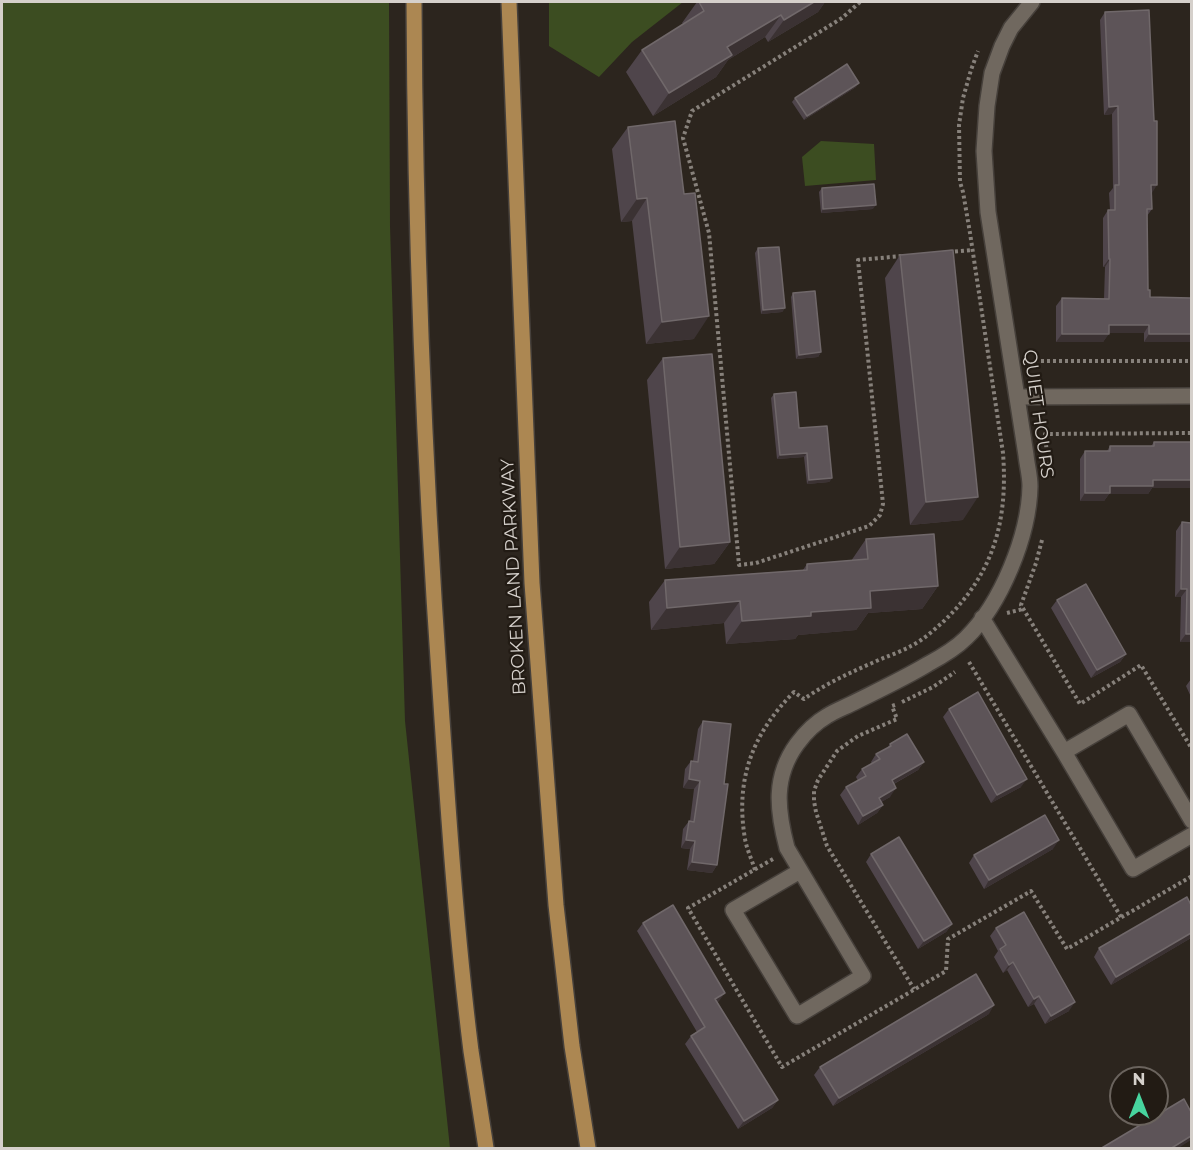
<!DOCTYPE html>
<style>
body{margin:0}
#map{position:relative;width:1193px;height:1150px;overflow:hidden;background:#2c251e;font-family:Montserrat,sans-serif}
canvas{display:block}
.frame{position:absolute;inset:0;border:3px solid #d5d0cb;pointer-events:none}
.north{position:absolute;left:1109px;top:1066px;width:60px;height:60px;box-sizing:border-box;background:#221b14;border:2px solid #6a635d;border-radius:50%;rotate:0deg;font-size:16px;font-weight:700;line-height:24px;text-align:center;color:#d5d0cb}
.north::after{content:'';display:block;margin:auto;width:21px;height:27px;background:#47d49e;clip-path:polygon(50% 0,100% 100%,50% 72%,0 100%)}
</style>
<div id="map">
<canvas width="1193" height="1150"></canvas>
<div class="frame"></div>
<div class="north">N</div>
</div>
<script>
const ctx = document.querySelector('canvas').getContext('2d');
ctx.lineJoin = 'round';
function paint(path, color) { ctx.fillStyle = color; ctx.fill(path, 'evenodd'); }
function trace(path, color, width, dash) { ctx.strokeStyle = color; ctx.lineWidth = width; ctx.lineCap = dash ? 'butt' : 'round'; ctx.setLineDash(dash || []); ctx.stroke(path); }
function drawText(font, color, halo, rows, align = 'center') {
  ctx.font = font + ' Montserrat,sans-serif'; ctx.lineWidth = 4.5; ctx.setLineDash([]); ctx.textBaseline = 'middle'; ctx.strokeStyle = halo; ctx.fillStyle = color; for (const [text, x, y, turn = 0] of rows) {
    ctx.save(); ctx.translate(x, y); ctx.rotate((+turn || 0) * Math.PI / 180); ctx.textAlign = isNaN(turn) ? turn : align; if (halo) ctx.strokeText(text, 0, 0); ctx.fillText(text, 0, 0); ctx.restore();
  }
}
const green = new Path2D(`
 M 2,2 L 389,2 L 390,226 L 405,721 L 450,1148 L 2,1148 Z
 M 549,2 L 683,2 L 632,42 L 599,77 L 549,46 Z
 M 821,141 L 874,144 L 876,180 L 805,186 L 802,157 Z`);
const path = new Path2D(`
 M 860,2 L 842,18 L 692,111 L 683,138 L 709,233 L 739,565 L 756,563 L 869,526 L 880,515 L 883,504 L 858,260 L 902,256
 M 949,252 L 972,250
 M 1035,361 L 1192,361
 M 1048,465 L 1045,434 L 1192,433
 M 1042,540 L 1036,563 L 1021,605 L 1080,704 L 1141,665 L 1192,749
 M 1007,613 L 1023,609
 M 969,662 L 1121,917
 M 902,702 L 933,687 L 955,672
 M 895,705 L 892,706 L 897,719 L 858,736 L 837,751 L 818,780 L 814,791 L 814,801 L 816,812 L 827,846 L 914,989
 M 773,859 L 688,908 L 782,1067 L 946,971 L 948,939 L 1031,891 L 1067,949 L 1192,876
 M 755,870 C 752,860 747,850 745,839 C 735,780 752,734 794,692 L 804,699 C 828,682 854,671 881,659 C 891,655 902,651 911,646 C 923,640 934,630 944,621 C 994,573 1008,521 1003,453 L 970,233 L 963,192 L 960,182 L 959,125 L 963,98 L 971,70 L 978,51`);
const minor = new Path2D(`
 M 1018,397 L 1192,396
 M 982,618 L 1064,752 L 1133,869 L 1192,835
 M 1064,752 L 1129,714 L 1192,821
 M 800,871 L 733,910 L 797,1016 L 863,976 L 787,848 C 777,810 773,777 797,744 C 805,733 815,723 827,716 C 835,711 843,708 851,704 C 877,691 903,679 928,664 C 941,657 955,649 966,638 C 1001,604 1029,536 1030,486 C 1030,476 1027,465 1026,455 L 988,212 L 984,151 L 987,106 L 992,73 L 1002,46 L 1011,28 L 1032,2`);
const major = new Path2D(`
 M 414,2 C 415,231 424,460 440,689 C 448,810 456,931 471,1051 C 476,1084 481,1116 486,1148
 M 509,2 L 532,583 L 556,905 L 572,1046 L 588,1148`);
const wall = new Path2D(`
 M 697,2 L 825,2 L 818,12 L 768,42 L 765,37 L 728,60 L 716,77 L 653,116 L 626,72 L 642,50 L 683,24 L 682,23 Z
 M 1105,12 L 1151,193 L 1152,209 L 1147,216 L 1148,290 L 1150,297 L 1190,342 L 1144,342 L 1144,333 L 1109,333 L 1103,342 L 1056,342 L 1056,306 L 1062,298 L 1104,299 L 1105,267 L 1103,267 L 1103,218 L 1108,210 L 1110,210 L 1109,193 L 1113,188 L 1112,114 L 1104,115 L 1100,20 Z
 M 856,87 L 804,120 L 792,102 L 795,98 Z
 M 628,127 L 684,194 L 694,339 L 646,344 L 632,221 L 621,222 L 612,149 Z
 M 822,188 L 873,209 L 821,213 L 819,192 Z
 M 758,248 L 785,308 L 782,312 L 761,314 L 755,253 Z
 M 900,255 L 963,520 L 910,525 L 885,278 Z
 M 793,293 L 821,352 L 818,357 L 796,359 L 791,297 Z
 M 663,358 L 730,542 L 714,564 L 665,569 L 647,380 Z
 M 774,394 L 799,428 L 832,478 L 829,482 L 807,484 L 804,457 L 777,459 L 771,398 Z
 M 1154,442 L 1191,488 L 1152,488 L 1148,494 L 1109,494 L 1104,501 L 1080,501 L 1080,459 L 1085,451 L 1107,451 L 1110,446 L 1151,446 Z
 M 1182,522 L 1191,642 L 1180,642 L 1181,597 L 1175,597 L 1176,531 Z
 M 866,539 L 938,586 L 922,609 L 868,613 L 856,630 L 798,635 L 795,639 L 726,644 L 724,623 L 651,630 L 649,602 L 665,580 L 803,570 L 807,564 L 851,561 Z
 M 1057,600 L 1126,654 L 1120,662 L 1091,678 L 1051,608 Z
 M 1191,679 L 1191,697 L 1186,686 Z
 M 949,709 L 1021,787 L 991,803 L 943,717 Z
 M 703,721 L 724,784 L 717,865 L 712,873 L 687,870 L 690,849 L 681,848 L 683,829 L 689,821 L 690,821 L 694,789 L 683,788 L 685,769 L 691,761 L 693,761 L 698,729 Z
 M 890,744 L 924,762 L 918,770 L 894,784 L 890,797 L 881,802 L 883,805 L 877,813 L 858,825 L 840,795 L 846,787 L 858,781 L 856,777 L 862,769 L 872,764 L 871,762 L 876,754 L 887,748 Z
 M 1053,849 L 984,889 L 969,863 L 974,855 Z
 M 871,854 L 952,924 L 946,932 L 918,949 L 866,862 Z
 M 1191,905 L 1191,938 L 1111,985 L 1094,957 L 1099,948 Z
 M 643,923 L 719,1001 L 717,1002 L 778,1100 L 772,1108 L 738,1129 L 685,1044 L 691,1036 L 697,1032 L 637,931 Z
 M 996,928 L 1069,1011 L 1045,1024 L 1034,1004 L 1028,1007 L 1007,970 L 1003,973 L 994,957 L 998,951 L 990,936 Z
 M 989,1014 L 833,1106 L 814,1075 L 820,1067 Z`);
const shadedWall = new Path2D(`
 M 814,2 L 825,2 L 818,12 L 768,42 L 784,20 Z
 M 781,15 L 765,37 L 728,60 L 716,77 L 653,116 L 669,93 L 727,47 Z
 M 859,83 L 856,87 L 804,120 L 807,116 Z
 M 1118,106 L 1112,114 L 1104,115 L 1109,107 Z
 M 1151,185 L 1157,185 L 1152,193 Z
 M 647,198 L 632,221 L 621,222 L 637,199 Z
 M 876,205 L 873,209 L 821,213 L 823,209 Z
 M 1109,259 L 1110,259 L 1105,267 L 1103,267 Z
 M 785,308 L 782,312 L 761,314 L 763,310 Z
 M 709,316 L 694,339 L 646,344 L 662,322 Z
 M 1109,325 L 1149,325 L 1144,333 L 1103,333 Z
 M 1062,334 L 1109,334 L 1103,342 L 1056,342 Z
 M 1149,334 L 1191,334 L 1191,340 L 1190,342 L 1144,342 Z
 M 821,352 L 818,357 L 796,359 L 799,355 Z
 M 807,453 L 804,457 L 777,459 L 780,455 Z
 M 832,478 L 829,482 L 807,484 L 809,480 Z
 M 1153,480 L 1191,480 L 1191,488 L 1152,488 L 1148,494 L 1109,494 L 1104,501 L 1080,501 L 1085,493 L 1110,486 Z
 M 978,497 L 963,520 L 910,525 L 926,502 Z
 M 730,542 L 714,564 L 665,569 L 680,547 Z
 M 938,586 L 922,609 L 868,613 L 856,630 L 798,635 L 795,639 L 726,644 L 742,621 L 811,612 L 870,591 Z
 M 1181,589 L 1187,589 L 1181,597 L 1175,597 Z
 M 740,601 L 724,623 L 651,630 L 667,608 Z
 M 1186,634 L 1191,634 L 1191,642 L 1180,642 Z
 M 1126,654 L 1120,662 L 1091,678 L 1097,670 Z
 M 924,762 L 918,770 L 886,788 L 892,780 Z
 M 689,779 L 700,781 L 694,789 L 683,788 Z
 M 1027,779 L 1021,787 L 991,803 L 997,795 Z
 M 896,788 L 890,797 L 873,807 L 879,798 Z
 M 883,805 L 877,813 L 858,825 L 863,816 Z
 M 686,840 L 695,841 L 690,849 L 681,848 Z
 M 1059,840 L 1053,849 L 984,889 L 989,880 Z
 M 692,862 L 717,865 L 712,873 L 687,870 Z
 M 952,924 L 946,932 L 918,949 L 924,941 Z
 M 1191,933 L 1191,938 L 1111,985 L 1116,977 Z
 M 1013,962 L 1007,970 L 1003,973 L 1009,965 Z
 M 725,993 L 719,1001 L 709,1007 L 715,999 Z
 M 1039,996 L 1034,1004 L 1028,1007 L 1034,999 Z
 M 1075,1002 L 1069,1011 L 1045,1024 L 1051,1016 Z
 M 994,1005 L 989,1014 L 833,1106 L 839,1098 Z
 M 778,1100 L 772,1108 L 738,1129 L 744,1121 Z
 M 1191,1136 L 1191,1140 L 1177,1149 L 1170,1149 Z`);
const building = new Path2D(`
 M 699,2 L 814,2 L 784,20 L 781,15 L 727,47 L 732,55 L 669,93 L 642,50 L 704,11 Z
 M 1149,10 L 1154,121 L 1157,121 L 1157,185 L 1151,185 L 1152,209 L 1147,209 L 1148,290 L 1150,290 L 1150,297 L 1191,298 L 1191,334 L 1149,334 L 1149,325 L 1109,325 L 1109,334 L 1062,334 L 1062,298 L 1109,299 L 1110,259 L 1109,259 L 1108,210 L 1115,210 L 1115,185 L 1119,185 L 1118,106 L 1109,107 L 1105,12 Z
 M 847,64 L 859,83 L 807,116 L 795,98 Z
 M 675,121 L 684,194 L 695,193 L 709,316 L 662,322 L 647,198 L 637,199 L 628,127 Z
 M 874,184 L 876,205 L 823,209 L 822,188 Z
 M 779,247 L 785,308 L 763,310 L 758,248 Z
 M 953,250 L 978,497 L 926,502 L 900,255 Z
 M 815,291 L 821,352 L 799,355 L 793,293 Z
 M 712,354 L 730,542 L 680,547 L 663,358 Z
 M 796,392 L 799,428 L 827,426 L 832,478 L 809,480 L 807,453 L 780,455 L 774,394 Z
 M 1154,442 L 1191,442 L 1191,480 L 1153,480 L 1153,486 L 1110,486 L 1110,493 L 1085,493 L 1085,451 L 1110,451 L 1110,446 L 1154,446 Z
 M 1182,522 L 1191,523 L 1191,634 L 1186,634 L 1187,589 L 1181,589 Z
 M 934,534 L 938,586 L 870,591 L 871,608 L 811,612 L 811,616 L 742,621 L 740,601 L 667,608 L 665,580 L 807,570 L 807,564 L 868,559 L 866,539 Z
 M 1086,584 L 1126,654 L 1097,670 L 1057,600 Z
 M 978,692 L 1027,779 L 997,795 L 949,709 Z
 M 703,721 L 731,724 L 724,784 L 728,784 L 717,865 L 692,862 L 695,841 L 686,840 L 689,821 L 694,822 L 700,781 L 689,779 L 691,761 L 698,762 Z
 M 907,734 L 924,762 L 892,780 L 896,788 L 879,798 L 883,805 L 863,816 L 846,787 L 866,776 L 862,769 L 880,759 L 876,754 L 891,746 L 890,744 Z
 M 1045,815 L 1059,840 L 989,880 L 974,855 Z
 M 899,837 L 952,924 L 924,941 L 871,854 Z
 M 1187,897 L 1191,905 L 1191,933 L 1116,977 L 1099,948 Z
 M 673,905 L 725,993 L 715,999 L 778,1100 L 744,1121 L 691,1036 L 705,1027 L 643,923 Z
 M 1024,912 L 1075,1002 L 1051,1016 L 1039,996 L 1034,999 L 1013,962 L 1009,965 L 1000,949 L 1006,945 L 996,928 Z
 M 976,974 L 994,1005 L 839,1098 L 820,1067 Z
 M 1184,1099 L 1191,1112 L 1191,1136 L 1170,1149 L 1100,1149 Z`);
const streetNames = [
 ["QUIET HOURS",1038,414,82],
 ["BROKEN LAND PARKWAY",514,577,-93]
];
paint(green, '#3c4d21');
trace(minor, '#46403b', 18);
trace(major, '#46403b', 18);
trace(path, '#87817b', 4, [3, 3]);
trace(minor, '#70685f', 15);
trace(major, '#ac8752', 15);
paint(wall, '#4f454b');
paint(shadedWall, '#3b3233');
paint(building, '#5d5458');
trace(building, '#70686a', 1.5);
drawText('18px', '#d5d0cb', '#221b14', streetNames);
</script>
